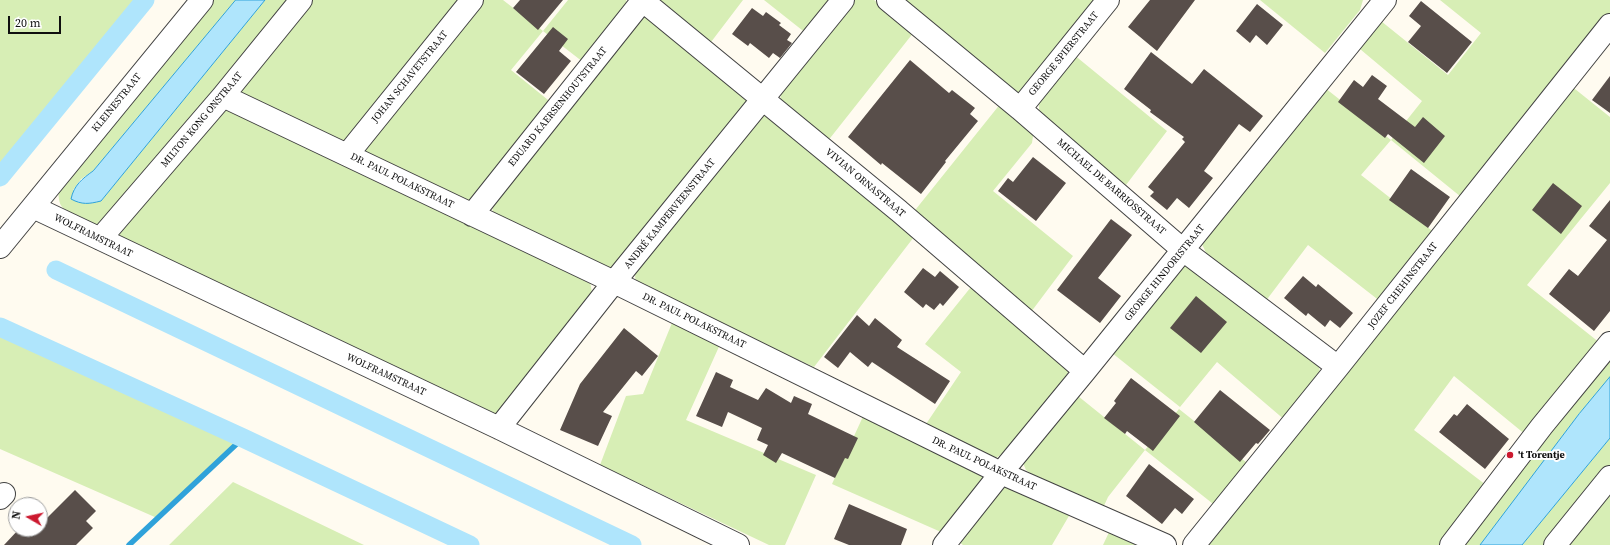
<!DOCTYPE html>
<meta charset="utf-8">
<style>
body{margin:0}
#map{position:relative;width:1610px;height:545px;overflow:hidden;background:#fffbf0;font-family:"Source Serif 4",serif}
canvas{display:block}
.north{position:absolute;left:8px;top:497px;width:40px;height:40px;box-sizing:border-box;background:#fff;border:1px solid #9f9f9f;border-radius:50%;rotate:279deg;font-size:11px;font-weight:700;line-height:16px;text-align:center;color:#0f0f0f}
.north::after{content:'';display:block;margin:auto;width:14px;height:18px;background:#cc192f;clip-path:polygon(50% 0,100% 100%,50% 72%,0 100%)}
.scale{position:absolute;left:8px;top:16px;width:53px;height:18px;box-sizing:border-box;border:2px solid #0f0f0f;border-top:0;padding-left:5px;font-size:12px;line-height:14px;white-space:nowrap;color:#0f0f0f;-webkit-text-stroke:3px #fff;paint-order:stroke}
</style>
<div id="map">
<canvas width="1610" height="545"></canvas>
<div class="north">N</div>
<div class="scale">20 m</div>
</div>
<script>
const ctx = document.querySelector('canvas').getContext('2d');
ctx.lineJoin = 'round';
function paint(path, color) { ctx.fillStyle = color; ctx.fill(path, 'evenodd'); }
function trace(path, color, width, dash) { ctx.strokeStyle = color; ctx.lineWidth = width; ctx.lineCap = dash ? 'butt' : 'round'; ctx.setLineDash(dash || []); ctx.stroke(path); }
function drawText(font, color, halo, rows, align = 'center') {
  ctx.font = font + ' "Source Serif 4",serif'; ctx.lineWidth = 4; ctx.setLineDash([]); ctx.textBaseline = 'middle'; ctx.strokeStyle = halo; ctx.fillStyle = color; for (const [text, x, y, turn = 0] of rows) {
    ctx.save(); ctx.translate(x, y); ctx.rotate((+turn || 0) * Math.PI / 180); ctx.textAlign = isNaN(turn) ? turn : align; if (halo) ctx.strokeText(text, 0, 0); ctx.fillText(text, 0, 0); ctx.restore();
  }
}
const green = new Path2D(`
 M 0,0 L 145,0 L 0,177 Z
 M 209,0 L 236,0 L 93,171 L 81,179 L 73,190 L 101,201 L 265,0 L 297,0 L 105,228 C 94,223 71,216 63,208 C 58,203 59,196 58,190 Z
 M 305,0 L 466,0 L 352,143 L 333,144 L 240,100 L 238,83 Z
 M 480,0 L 503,0 L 543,31 L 568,0 L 626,0 L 627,3 L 583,62 L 543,31 L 511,70 L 553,104 L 469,202 L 366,153 L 365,144 Z
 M 659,0 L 743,0 L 708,46 Z
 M 764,0 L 833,0 L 807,34 Z
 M 852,0 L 874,0 L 914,32 L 827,142 L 780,101 L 781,94 Z
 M 898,0 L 1101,0 L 1024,94 L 1015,94 Z
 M 1260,0 L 1363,0 L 1360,10 L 1325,53 Z
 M 1440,0 L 1610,0 L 1610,19 L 1466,201 L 1391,140 L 1361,175 L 1435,233 L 1381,302 L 1308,245 L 1265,302 L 1207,255 L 1202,244 L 1203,234 L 1320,84 L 1391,140 L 1422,101 L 1354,44 L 1376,17 L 1448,75 L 1481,33 Z
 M 641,12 L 755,98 L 621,264 L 608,270 L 493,213 L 492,203 Z
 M 1073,54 L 1167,131 L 1126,185 L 1042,118 L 1039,110 L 1039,100 Z
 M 1570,85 L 1610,117 L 1610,183 L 1527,285 L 1600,343 L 1526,435 L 1454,376 L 1414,430 L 1486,485 L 1442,545 L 1203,545 Z
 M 223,103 L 590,281 L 592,293 L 498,414 L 484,412 L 115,238 Z
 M 1001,103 L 1034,129 L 1032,143 L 993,191 L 1073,256 L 1031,312 L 912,214 Z
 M 766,114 L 917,233 L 814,367 L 641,289 C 634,281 634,276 637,266 L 756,121 Z
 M 1182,261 L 1319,365 L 1320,374 L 1286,421 L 1217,362 L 1180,407 L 1107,349 Z
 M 975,282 L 1071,366 L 1066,377 L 1003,453 L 996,458 L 926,424 L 961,372 L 925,344 Z
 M 674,318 L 722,340 L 686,420 L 816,475 L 785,545 L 769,545 L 600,465 L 626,396 L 643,394 Z
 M 0,327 L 243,438 L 157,518 L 0,449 Z
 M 1610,355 L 1610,377 L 1579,414 L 1494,528 L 1480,545 L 1459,545 Z
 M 1073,392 L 1145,450 L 1179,409 L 1251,466 L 1217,507 L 1145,450 L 1108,497 L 1103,508 L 1033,475 L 1026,470 L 1023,463 Z
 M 866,410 L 984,475 L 980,482 L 941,532 L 832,484 Z
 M 1610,438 L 1610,466 L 1548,545 L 1522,545 Z
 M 999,481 L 1073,509 L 1052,545 L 963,545 L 955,539 Z
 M 233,482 L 364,545 L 169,545 Z
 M 1610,492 L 1610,545 L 1568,545 Z
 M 1111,528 L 1147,545 L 1103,545 Z`);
const water = new Path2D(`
 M 236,0 L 265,0 L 101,201 C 89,204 82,205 71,199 C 74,185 82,179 93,171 Z
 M 1610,377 L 1610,438 L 1522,545 L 1480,545 L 1579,414 Z`);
const stream = new Path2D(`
 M 129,545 L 243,438`);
const canal = new Path2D(`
 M 0,177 L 145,0
 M 56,270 L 632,545
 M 0,327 L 243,438 L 470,545`);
const building = new Path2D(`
 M 520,0 L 563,0 L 538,30 L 513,8 Z
 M 1150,0 L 1195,0 L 1157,51 L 1128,27 Z
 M 1421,1 L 1472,42 L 1447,73 L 1408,42 L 1421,26 L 1409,16 Z
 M 1257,4 L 1283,25 L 1267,45 L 1256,35 L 1250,43 L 1236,31 Z
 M 752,8 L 763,16 L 766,12 L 781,23 L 779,25 L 791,34 L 787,40 L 792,43 L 780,58 L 773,53 L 769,58 L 750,43 L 748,46 L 732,34 Z
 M 553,27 L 568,39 L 559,51 L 571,61 L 544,94 L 516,72 Z
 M 1151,52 L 1192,84 L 1204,69 L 1263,116 L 1250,132 L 1239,124 L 1204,171 L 1213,178 L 1189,208 L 1177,198 L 1167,210 L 1150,196 L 1154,192 L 1148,187 L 1185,142 L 1182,139 L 1184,137 L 1150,112 L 1151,110 L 1124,89 Z
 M 910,60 L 949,93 L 952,90 L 975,108 L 970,114 L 978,121 L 945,161 L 946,162 L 921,194 L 882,163 L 881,165 L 848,137 Z
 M 1372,75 L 1387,86 L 1378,99 L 1415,127 L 1423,117 L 1445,136 L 1424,163 L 1388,134 L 1385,138 L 1338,102 L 1354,80 L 1363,87 Z
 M 1610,76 L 1610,113 L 1592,100 Z
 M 1033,157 L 1066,183 L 1036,221 L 998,191 L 1008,178 L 1013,182 Z
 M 1411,169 L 1450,197 L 1428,228 L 1389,200 Z
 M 1553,183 L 1582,206 L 1561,234 L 1532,210 Z
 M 1610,200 L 1610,311 L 1594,331 L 1549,294 L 1569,269 L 1578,276 L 1607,240 L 1589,226 Z
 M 1111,219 L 1132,235 L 1098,278 L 1121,296 L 1100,323 L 1057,290 Z
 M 923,268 L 935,277 L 940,271 L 959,287 L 943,306 L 940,303 L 934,310 L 926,304 L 923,308 L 904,292 Z
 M 1303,276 L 1316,287 L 1318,284 L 1353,313 L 1340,328 L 1330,320 L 1325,327 L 1308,313 L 1306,316 L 1284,298 Z
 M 1196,296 L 1227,322 L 1201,353 L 1170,328 Z
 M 857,315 L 869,326 L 875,318 L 902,340 L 897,347 L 950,381 L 935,404 L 872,362 L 868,367 L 850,352 L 838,368 L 824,357 Z
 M 624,328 L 658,356 L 642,376 L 636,371 L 603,412 L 612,416 L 598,446 L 560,430 L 580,384 Z
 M 716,372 L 733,380 L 730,387 L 758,400 L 766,388 L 791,403 L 794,396 L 812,404 L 808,414 L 858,438 L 848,459 L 845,458 L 835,478 L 782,453 L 776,463 L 763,455 L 768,445 L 757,440 L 762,428 L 728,412 L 722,427 L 696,416 Z
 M 1131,378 L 1180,416 L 1153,451 L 1127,431 L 1125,434 L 1104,418 L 1116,403 L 1114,401 Z
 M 1220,390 L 1270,430 L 1258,444 L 1256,443 L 1240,462 L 1194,422 Z
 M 1467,404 L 1509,439 L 1485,469 L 1439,432 L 1454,414 L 1457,416 Z
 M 1149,464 L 1194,499 L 1182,514 L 1175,508 L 1162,524 L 1126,496 Z
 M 75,490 L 96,511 L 86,521 L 93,528 L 76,545 L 4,545 L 19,529 L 40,529 L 40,525 Z
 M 849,504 L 907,529 L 901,545 L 849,545 L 834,539 Z`);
const minor = new Path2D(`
 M 642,0 L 899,211 L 1085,371
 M 888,0 L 1020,109 L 1183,250 L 1338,367
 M 223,96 L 614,282 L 1001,473 L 1165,545
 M 1020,109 L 1108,0
 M 347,155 L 472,0
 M 33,207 L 499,428 L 738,545
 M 472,215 L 643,0
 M 100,239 L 223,96 L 301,0
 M 0,247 L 202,0
 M 499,428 L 614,282 L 843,0
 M 0,498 L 4,494
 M 944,545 L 1001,473 L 1085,371 L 1385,0
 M 1194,545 L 1338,367 L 1610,25
 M 1451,545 L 1542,426 L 1610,343
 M 1555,545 L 1610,477`);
const markers = [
 [1510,455,4,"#cc192f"]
];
const streetNames = [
 ["GEORGE SPIERSTRAAT",1064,54,-51],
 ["JOHAN SCHAVETSTRAAT",410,77,-51],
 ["KLEINESTRAAT",117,103,-51],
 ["EDUARD KAERSENHOUTSTRAAT",558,107,-51],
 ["MILTON KONG ONSTRAAT",202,120,-50],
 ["DR. PAUL POLAKSTRAAT",402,181,26],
 ["VIVIAN ORNASTRAAT",865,183,40],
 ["MICHAEL DE BARRIOSSTRAAT",1111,187,41],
 ["ANDRÉ KAMPERVEENSTRAAT",670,214,-51],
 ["WOLFRAMSTRAAT",93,236,26],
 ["GEORGE HINDORISTRAAT",1165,273,-51],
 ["JOZEF CHEHINSTRAAT",1403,286,-52],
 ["DR. PAUL POLAKSTRAAT",694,321,26],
 ["WOLFRAMSTRAAT",386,375,25],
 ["DR. PAUL POLAKSTRAAT",984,464,25]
];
const poiNames = [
 ["'t Torentje",1518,455]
];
paint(green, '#d7eeb5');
paint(water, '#afe5fc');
trace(water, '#2fa2da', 1);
trace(stream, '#2fa2da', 5.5);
trace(canal, '#afe5fc', 19);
paint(building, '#584e4a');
trace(minor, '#424242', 24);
trace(minor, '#fff', 22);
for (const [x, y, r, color] of markers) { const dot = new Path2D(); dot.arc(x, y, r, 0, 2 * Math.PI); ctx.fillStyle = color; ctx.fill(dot); trace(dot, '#fff', 1.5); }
drawText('10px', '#0f0f0f', '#fff', streetNames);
drawText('bold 10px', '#0f0f0f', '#fff', poiNames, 'left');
</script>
